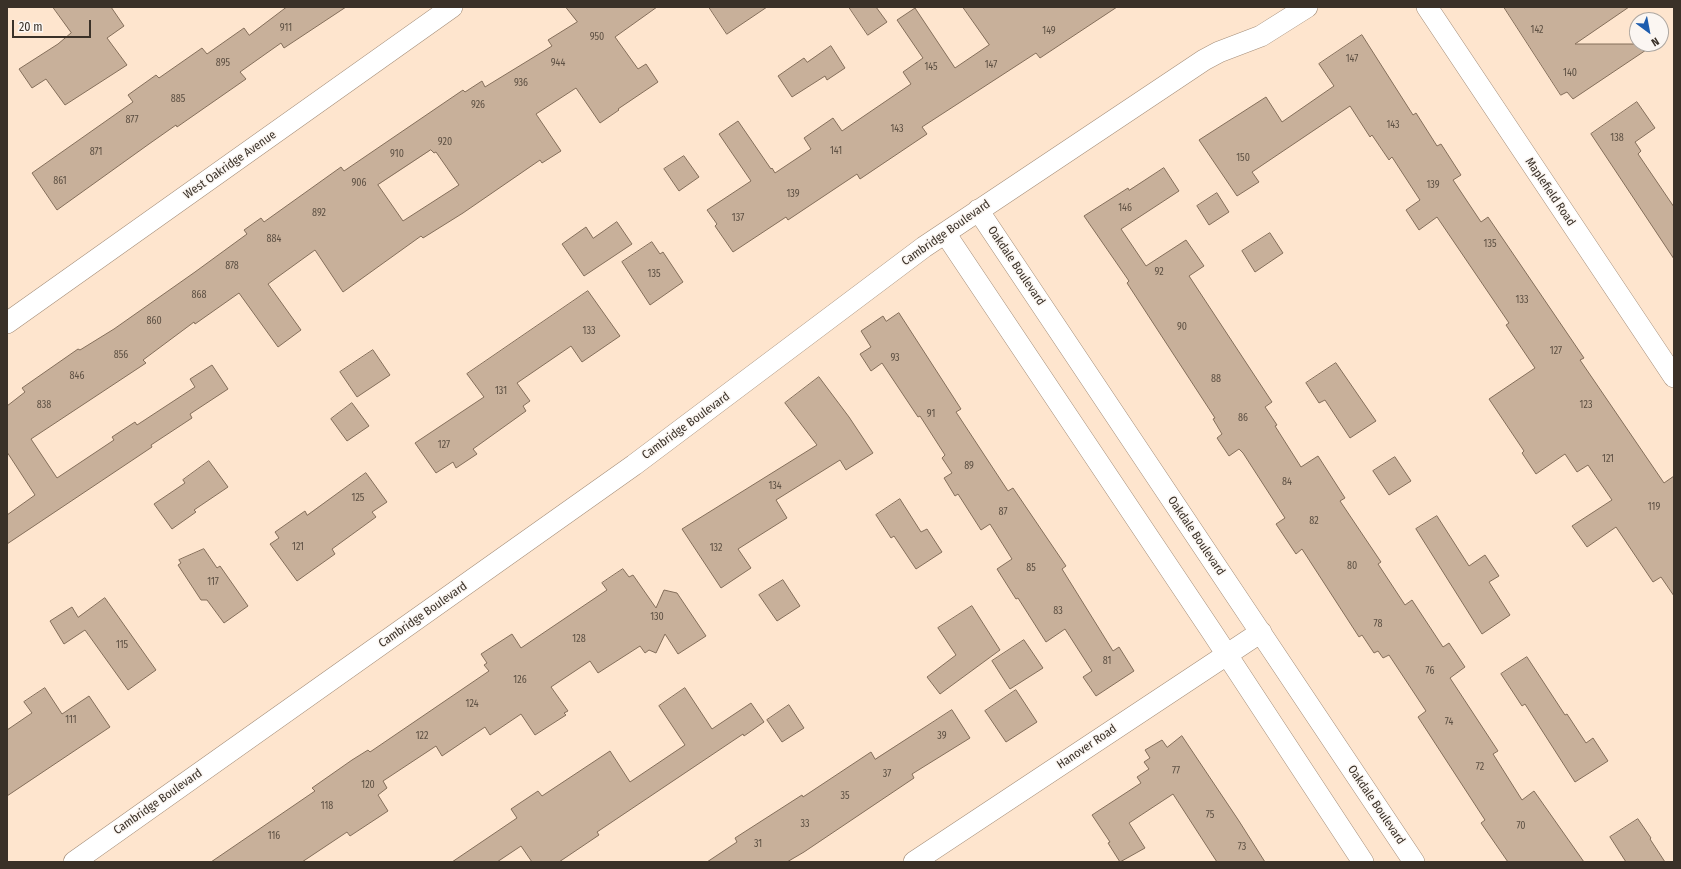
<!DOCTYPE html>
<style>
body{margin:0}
#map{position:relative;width:1681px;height:869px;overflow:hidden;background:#fee5ce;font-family:"Fira Sans Condensed",sans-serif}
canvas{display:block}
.frame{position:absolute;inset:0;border:8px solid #3a3128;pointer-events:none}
.north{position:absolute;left:1629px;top:12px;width:40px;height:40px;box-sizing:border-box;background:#fbf6f2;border:1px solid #aea7a1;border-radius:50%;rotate:148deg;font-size:11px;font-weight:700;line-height:16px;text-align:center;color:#3a3128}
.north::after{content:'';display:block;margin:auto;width:14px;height:18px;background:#1e5dae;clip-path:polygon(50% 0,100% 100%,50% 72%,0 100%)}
.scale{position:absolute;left:12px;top:20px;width:79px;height:18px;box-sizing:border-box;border:2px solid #3a3128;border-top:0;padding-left:5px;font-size:12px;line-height:14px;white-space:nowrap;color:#3a3128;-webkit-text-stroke:3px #fbf6f2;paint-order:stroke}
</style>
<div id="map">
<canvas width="1681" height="869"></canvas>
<div class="frame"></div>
<div class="north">N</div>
<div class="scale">20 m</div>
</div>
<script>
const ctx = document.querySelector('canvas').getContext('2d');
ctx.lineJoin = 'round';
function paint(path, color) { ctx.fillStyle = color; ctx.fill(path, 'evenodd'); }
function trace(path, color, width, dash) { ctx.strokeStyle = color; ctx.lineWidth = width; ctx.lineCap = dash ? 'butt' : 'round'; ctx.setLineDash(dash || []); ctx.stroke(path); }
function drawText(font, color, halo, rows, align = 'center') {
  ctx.font = font + ' "Fira Sans Condensed",sans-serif'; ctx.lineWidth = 3; ctx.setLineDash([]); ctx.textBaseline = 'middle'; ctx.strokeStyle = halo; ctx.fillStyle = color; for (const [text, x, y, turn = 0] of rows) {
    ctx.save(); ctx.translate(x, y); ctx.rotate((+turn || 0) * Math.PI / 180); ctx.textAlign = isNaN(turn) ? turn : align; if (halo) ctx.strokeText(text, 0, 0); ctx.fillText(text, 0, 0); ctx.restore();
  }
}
const building = new Path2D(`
 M 53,7 L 111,7 L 124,26 L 107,38 L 127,65 L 65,105 L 46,79 L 32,88 L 19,69 L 58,44 L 71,33 Z
 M 287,7 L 346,7 L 284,48 L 281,43 L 240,72 L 246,79 L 177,127 L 176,125 L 149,144 L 57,210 L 32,173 L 133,102 L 128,95 L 156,75 L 159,78 L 202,48 L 207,54 L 244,28 L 249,35 Z
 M 566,7 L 657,7 L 615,37 L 638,69 L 646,64 L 658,82 L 618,109 L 619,110 L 600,123 L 576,88 L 536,114 L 561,151 L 542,163 L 540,160 L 463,213 L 423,238 L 421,236 L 343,292 L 315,250 L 268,284 L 301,330 L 278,347 L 239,293 L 195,324 L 194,322 L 143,360 L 146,363 L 31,439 L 57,478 L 114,440 L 112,437 L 135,422 L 137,425 L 195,387 L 190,379 L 212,365 L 228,389 L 190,414 L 192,418 L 151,445 L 152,447 L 7,544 L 7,515 L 35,495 L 7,452 L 7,406 L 25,392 L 22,388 L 78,349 L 80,350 L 114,329 L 195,272 L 247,234 L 244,230 L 261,218 L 264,222 L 341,167 L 344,171 L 463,90 L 465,92 L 482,81 L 485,87 L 552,46 L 548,40 L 577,22 ZM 431,150 L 434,153 L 436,152 L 459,185 L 403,221 L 378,185 Z
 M 709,7 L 767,7 L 727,34 Z
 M 849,7 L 876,7 L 887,22 L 868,35 Z
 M 963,7 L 1117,7 L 1040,58 L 1036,53 L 922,127 L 927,134 L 860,179 L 857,174 L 788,220 L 786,217 L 733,252 L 715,226 L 717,224 L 707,210 L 751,181 L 719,134 L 738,121 L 771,169 L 772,168 L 775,173 L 811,149 L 804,138 L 833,118 L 842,131 L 911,84 L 903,72 L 923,58 L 897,20 L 915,8 L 955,68 L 989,45 Z
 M 1504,7 L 1629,7 L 1575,44 L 1655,44 L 1573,99 L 1567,92 L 1561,95 Z
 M 1362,35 L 1413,115 L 1416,113 L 1437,146 L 1441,144 L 1461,175 L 1453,180 L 1481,222 L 1488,217 L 1584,358 L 1580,360 L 1664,483 L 1674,476 L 1674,596 L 1661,577 L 1653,582 L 1616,527 L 1587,547 L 1572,526 L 1612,500 L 1588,465 L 1577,472 L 1565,454 L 1536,474 L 1522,453 L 1524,451 L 1489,399 L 1535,368 L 1506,325 L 1509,323 L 1437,217 L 1419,230 L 1406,210 L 1420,200 L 1392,157 L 1389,160 L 1372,135 L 1370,137 L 1350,106 L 1252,172 L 1259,182 L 1237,196 L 1199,140 L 1266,97 L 1282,122 L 1334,86 L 1319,64 Z
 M 831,46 L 845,68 L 827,80 L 825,76 L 792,97 L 778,76 L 804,58 L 807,62 Z
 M 1637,102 L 1655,128 L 1635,142 L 1641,151 L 1638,154 L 1674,207 L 1674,259 L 1591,134 Z
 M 684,156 L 699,177 L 679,191 L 664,169 Z
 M 1164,168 L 1179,191 L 1121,229 L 1146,266 L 1186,240 L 1204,266 L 1189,276 L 1272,402 L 1265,407 L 1277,425 L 1275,426 L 1301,467 L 1318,456 L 1345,498 L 1340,501 L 1381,562 L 1378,564 L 1405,605 L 1412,600 L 1443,647 L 1449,643 L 1465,667 L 1450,678 L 1498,751 L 1493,754 L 1522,800 L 1534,791 L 1584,862 L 1508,862 L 1481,823 L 1485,820 L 1418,717 L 1426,711 L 1389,655 L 1383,658 L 1378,651 L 1374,653 L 1362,635 L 1359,637 L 1302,549 L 1296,554 L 1276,524 L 1285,518 L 1243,453 L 1239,449 L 1229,456 L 1217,438 L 1222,434 L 1213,419 L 1215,418 L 1127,283 L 1129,281 L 1084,216 L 1128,188 L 1129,190 Z
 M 1217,193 L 1229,212 L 1209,225 L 1197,206 Z
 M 617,222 L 632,244 L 584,276 L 562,244 L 586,227 L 593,238 Z
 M 1270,233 L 1283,253 L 1255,272 L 1242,251 Z
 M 652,242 L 660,254 L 663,252 L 683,282 L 650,305 L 622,262 Z
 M 588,291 L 620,336 L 582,362 L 571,346 L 517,383 L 530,401 L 523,406 L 526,411 L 473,449 L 477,454 L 456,468 L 453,462 L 436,473 L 415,443 L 484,397 L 467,374 Z
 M 899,313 L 961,409 L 956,412 L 1008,491 L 1013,488 L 1066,566 L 1062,569 L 1113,651 L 1119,647 L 1134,671 L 1096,696 L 1083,677 L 1092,671 L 1065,629 L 1046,642 L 1018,598 L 1016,599 L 997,569 L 1012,559 L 990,524 L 981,530 L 958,494 L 955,496 L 944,478 L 952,473 L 942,458 L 945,455 L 920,416 L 918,417 L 882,363 L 871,371 L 860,354 L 871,347 L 861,331 L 883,316 L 886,321 Z
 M 373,350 L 390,375 L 357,397 L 340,372 Z
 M 1336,363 L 1376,421 L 1350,438 L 1325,400 L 1319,403 L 1306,383 Z
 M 819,377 L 849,417 L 873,453 L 846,470 L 840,460 L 776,500 L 787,518 L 738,549 L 751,568 L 721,588 L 682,529 L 817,445 L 785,403 Z
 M 352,403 L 369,426 L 347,441 L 331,419 Z
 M 1395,457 L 1411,481 L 1389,495 L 1373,471 Z
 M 209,461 L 228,487 L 194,510 L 196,512 L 172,529 L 154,504 L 185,483 L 183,480 Z
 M 366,473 L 387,502 L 372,512 L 376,517 L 332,549 L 335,554 L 297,581 L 270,544 L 279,538 L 275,532 L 305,511 L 307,515 Z
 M 900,499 L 921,532 L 927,529 L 942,552 L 916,569 L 894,536 L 891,538 L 876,515 Z
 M 1437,516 L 1469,566 L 1485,555 L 1499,576 L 1489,582 L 1510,615 L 1482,634 L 1416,529 Z
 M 204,549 L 217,568 L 220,566 L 248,606 L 224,623 L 207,600 L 201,600 L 178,565 L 181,563 L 179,560 Z
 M 623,569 L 629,577 L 633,575 L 656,608 L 664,590 L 677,593 L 706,636 L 678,654 L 665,634 L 656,653 L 649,650 L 645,653 L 640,646 L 598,673 L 590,661 L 551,687 L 568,711 L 564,713 L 566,715 L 535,735 L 521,714 L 490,735 L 485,727 L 442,756 L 436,746 L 383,781 L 387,788 L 378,795 L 388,811 L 350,836 L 347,832 L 302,862 L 211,862 L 315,791 L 312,788 L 352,760 L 368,750 L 370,752 L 489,671 L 484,665 L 487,663 L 481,654 L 512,634 L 521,648 L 607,590 L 602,583 Z
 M 783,580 L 800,606 L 777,621 L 759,595 Z
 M 105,598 L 156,670 L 128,690 L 85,630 L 64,644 L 50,621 L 72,607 L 78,617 Z
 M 972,606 L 1000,650 L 940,694 L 927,677 L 956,655 L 938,628 Z
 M 1024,640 L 1043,668 L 1010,689 L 992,661 Z
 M 1527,657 L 1565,715 L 1567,714 L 1586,743 L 1593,738 L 1608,761 L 1575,782 L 1525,704 L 1522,706 L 1501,674 Z
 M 45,688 L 62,714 L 89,696 L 110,727 L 7,796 L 7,730 L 32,713 L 24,702 Z
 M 685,688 L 712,729 L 751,703 L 764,722 L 744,736 L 743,734 L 597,832 L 599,835 L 559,862 L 532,862 L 521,846 L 497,862 L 452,862 L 517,818 L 511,809 L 538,791 L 542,796 L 610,751 L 630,782 L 685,745 L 659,706 Z
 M 1016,690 L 1037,722 L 1006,742 L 985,711 Z
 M 789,705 L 804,728 L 782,742 L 767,720 Z
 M 952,710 L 970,738 L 912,774 L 914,778 L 804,852 L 787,862 L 707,862 L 737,842 L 735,838 L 802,795 L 803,797 L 871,752 L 875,759 Z
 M 1182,736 L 1239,821 L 1265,862 L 1217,862 L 1173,794 L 1129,823 L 1145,848 L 1120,862 L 1108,843 L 1110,842 L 1092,815 L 1141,783 L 1137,777 L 1149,769 L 1144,762 L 1150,758 L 1145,750 L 1162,740 L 1167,747 Z
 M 1638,819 L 1651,838 L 1650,839 L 1665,862 L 1626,862 L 1610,837 Z`);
const street = new Path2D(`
 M 1427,7 L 1674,377
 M 978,210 L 1414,862
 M 945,233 L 1212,632 L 1363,862
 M 7,323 L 452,7
 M 74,862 L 634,465 L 924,247 L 1204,60 L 1219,52 L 1261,36 L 1307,7
 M 914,862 L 1261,632`);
const numberNames = [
 ["911",286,28],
 ["142",1537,30],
 ["149",1049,31],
 ["950",597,37],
 ["147",1352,59],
 ["895",223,63],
 ["944",558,63],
 ["147",991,65],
 ["145",931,67],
 ["140",1570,73],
 ["936",521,83],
 ["885",178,99],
 ["926",478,105],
 ["877",132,120],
 ["143",1393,125],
 ["143",897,129],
 ["138",1617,138],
 ["920",445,142],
 ["141",836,151],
 ["871",96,152],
 ["910",397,154],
 ["150",1243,158],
 ["861",60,181],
 ["906",359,183],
 ["139",1433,185],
 ["139",793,194],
 ["146",1125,208],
 ["892",319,213],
 ["137",738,218],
 ["884",274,239],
 ["135",1490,244],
 ["878",232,266],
 ["92",1159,272],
 ["135",654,274],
 ["868",199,295],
 ["133",1522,300],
 ["860",154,321],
 ["90",1182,327],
 ["133",589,331],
 ["127",1556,351],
 ["856",121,355],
 ["93",895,358],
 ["846",77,376],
 ["88",1216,379],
 ["131",501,391],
 ["838",44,405],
 ["123",1586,405],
 ["91",931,414],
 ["86",1243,418],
 ["127",444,445],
 ["121",1608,459],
 ["89",969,466],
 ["84",1287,482],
 ["134",775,486],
 ["125",358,498],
 ["119",1654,507],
 ["87",1003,512],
 ["82",1314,521],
 ["121",298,547],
 ["132",716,548],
 ["80",1352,566],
 ["85",1031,568],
 ["117",213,582],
 ["83",1058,611],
 ["130",657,617],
 ["78",1378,624],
 ["128",579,639],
 ["115",122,645],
 ["81",1107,661],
 ["76",1430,671],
 ["126",520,680],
 ["124",472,704],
 ["111",71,720],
 ["74",1449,722],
 ["122",422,736],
 ["39",942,736],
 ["72",1480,767],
 ["77",1176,771],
 ["37",887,774],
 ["120",368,785],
 ["35",845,796],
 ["118",327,806],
 ["75",1210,815],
 ["33",805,824],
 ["70",1521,826],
 ["116",274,836],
 ["31",758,844],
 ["73",1242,847]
];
const streetNames = [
 ["West Oakridge Avenue",230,165,-35],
 ["Maplefield Road",1550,192,56],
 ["Cambridge Boulevard",946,233,-35],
 ["Oakdale Boulevard",1016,266,56],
 ["Cambridge Boulevard",686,426,-36],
 ["Oakdale Boulevard",1196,536,56],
 ["Cambridge Boulevard",423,615,-35],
 ["Hanover Road",1087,747,-34],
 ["Cambridge Boulevard",158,802,-35],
 ["Oakdale Boulevard",1376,805,56]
];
paint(building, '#c8b09a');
trace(building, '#846e5a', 1);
trace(street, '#a48d78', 22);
trace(street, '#fff', 21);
drawText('10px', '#5e5144', null, numberNames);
drawText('12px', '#3a3128', '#fbf6f2', streetNames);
</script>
